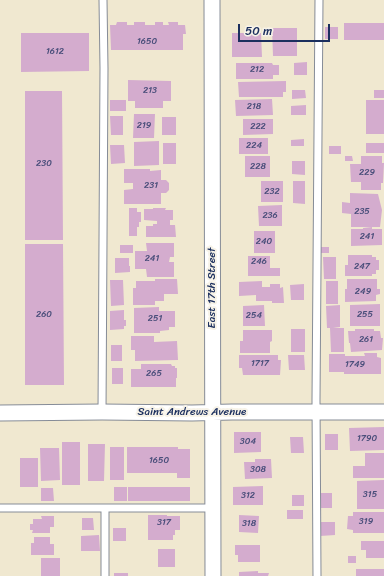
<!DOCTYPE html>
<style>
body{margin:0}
#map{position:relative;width:384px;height:576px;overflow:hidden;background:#f0e8d0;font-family:Sriracha,sans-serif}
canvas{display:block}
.scale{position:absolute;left:238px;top:24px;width:92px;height:18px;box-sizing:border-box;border:2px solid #1b2f5e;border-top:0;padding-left:5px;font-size:12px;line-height:14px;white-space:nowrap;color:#1b2f5e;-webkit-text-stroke:3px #f7f3e8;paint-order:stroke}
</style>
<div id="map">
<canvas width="384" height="576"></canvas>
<div class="scale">50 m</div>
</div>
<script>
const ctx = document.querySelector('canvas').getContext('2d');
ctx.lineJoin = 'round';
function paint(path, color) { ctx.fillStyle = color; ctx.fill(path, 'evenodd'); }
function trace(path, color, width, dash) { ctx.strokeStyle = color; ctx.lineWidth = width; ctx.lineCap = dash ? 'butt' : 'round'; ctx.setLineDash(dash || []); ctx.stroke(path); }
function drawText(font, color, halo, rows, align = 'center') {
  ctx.font = font + ' Sriracha,sans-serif'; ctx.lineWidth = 4; ctx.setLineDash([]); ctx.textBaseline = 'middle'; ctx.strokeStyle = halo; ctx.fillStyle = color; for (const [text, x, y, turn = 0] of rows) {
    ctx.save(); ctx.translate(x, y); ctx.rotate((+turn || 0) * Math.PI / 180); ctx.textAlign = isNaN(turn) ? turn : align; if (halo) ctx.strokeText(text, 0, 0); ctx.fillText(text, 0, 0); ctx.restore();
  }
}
const building = new Path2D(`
 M 117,22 L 127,22 L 127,25 L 134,25 L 134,22 L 145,22 L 145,25 L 155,25 L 155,22 L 163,22 L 163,25 L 169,25 L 168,22 L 178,22 L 178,25 L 185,25 L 186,34 L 183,34 L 183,50 L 111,50 L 110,25 L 116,25 Z
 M 344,23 L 384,23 L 384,40 L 344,40 Z
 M 325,27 L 338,27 L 338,39 L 325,39 Z
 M 272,28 L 297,28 L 297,56 L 273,56 Z
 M 21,33 L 89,33 L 89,71 L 21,72 Z
 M 232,33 L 261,33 L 262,57 L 232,57 Z
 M 307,62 L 307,75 L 294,75 L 294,63 Z
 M 236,63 L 272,63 L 273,65 L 279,65 L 279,75 L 273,75 L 273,79 L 236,79 Z
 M 128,80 L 171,81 L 171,101 L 163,101 L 163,108 L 135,108 L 135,101 L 128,101 Z
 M 286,81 L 286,92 L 283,92 L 283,97 L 239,97 L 238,82 Z
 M 292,90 L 305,90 L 306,98 L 292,99 Z
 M 374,90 L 384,90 L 384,98 L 374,98 Z
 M 25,91 L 62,91 L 63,240 L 25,240 Z
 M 272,99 L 273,115 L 236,116 L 235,100 Z
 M 110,100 L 126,100 L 126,111 L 110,111 Z
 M 366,100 L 384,100 L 384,134 L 366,134 Z
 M 306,105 L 306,115 L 291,115 L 291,106 Z
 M 134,114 L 155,114 L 154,138 L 133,138 Z
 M 110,116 L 123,116 L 123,135 L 111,135 Z
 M 162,117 L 176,117 L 176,135 L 162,135 Z
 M 243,119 L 273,119 L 273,134 L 243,135 Z
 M 239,138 L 268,138 L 268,154 L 239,154 Z
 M 304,139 L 304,146 L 291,146 L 291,140 Z
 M 159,141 L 159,165 L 134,166 L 134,142 Z
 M 163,143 L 176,143 L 176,164 L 163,164 Z
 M 366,143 L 384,143 L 384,153 L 366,153 Z
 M 110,145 L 124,145 L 125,163 L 111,164 Z
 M 329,146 L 341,146 L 341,154 L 329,154 Z
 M 245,156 L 270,156 L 270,177 L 245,177 Z
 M 345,156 L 352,156 L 353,161 L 345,161 Z
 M 361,156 L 382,156 L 382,163 L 384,163 L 383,183 L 381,183 L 381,190 L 361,190 L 361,182 L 351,182 L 350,164 L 361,164 Z
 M 292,161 L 305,161 L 305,175 L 292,174 Z
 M 124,169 L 150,169 L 150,171 L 161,170 L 161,180 L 166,180 L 169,183 L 169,190 L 166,193 L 161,193 L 161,204 L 124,204 L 124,190 L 133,189 L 133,183 L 124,183 Z
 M 261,181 L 283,181 L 283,202 L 261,202 Z
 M 293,181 L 305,181 L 305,204 L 293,203 Z
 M 350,193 L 378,194 L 382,210 L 380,227 L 351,227 L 351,214 L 342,213 L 342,202 L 350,203 Z
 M 282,205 L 282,226 L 259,226 L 258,206 Z
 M 129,208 L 137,208 L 137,212 L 141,212 L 141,222 L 139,222 L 139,227 L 137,227 L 137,236 L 129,236 Z
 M 153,208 L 166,208 L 165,210 L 173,210 L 173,220 L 170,220 L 170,225 L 175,225 L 176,237 L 146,237 L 146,226 L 153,226 L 153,224 L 157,224 L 157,221 L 144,220 L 144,209 L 153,209 Z
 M 372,227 L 372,229 L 382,229 L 382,245 L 351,246 L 351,229 L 363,229 L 363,228 Z
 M 254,231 L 275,231 L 275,253 L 254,253 Z
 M 146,243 L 174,243 L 174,257 L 170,257 L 169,262 L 174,262 L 174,277 L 147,277 L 146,269 L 135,269 L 135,251 L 147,251 Z
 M 25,244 L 63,244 L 64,385 L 25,385 Z
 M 120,245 L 133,245 L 133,253 L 120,253 Z
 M 319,247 L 329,247 L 329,253 L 319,253 Z
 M 348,255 L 372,255 L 372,257 L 376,257 L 376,260 L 379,260 L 379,270 L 376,270 L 376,274 L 372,274 L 372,276 L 345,276 L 345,265 L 348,265 Z
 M 248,256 L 270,256 L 270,268 L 280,268 L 280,276 L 248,276 Z
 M 323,257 L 336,257 L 336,279 L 324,279 Z
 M 115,258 L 129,258 L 129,266 L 130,266 L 130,272 L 115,273 Z
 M 155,279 L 177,279 L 178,294 L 164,294 L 164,301 L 155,301 L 155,305 L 133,305 L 133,288 L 136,288 L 136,281 L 155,281 Z
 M 347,279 L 377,279 L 377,289 L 380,289 L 380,294 L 376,295 L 376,301 L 345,302 L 345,289 L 347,289 Z
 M 110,280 L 123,280 L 124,305 L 111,306 Z
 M 262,281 L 262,287 L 270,287 L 270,284 L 280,284 L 280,288 L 283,287 L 284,303 L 272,303 L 272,301 L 256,301 L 256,295 L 239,296 L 239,282 Z
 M 326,281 L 338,281 L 338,304 L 326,304 Z
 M 304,284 L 304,300 L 291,300 L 290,285 Z
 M 380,304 L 380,326 L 350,326 L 350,305 Z
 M 264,305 L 265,326 L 243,326 L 243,306 Z
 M 340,305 L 340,327 L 333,328 L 344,328 L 344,352 L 331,352 L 330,328 L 327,328 L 326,306 Z
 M 159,307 L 159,311 L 175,311 L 175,327 L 169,327 L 169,330 L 160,331 L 160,333 L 134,333 L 134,308 Z
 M 124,310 L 124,320 L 126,320 L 126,326 L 124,326 L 124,329 L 110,330 L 110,311 Z
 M 291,329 L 305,329 L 305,352 L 291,352 Z
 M 355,329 L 374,329 L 374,331 L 380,331 L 381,338 L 383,338 L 382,350 L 351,352 L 350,343 L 349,343 L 348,331 L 355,331 Z
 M 243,330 L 272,330 L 272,341 L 270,342 L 270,353 L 240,353 L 240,341 L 243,341 Z
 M 131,336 L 154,336 L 154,342 L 177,341 L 178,360 L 135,361 L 135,350 L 131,350 Z
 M 111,345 L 122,345 L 122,361 L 111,361 Z
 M 364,353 L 377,353 L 377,357 L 381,358 L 381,374 L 344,374 L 344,372 L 329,372 L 329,354 L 345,354 L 345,356 L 365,356 Z
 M 239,355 L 278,355 L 278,360 L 281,360 L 280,375 L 243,375 L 242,368 L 239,368 Z
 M 288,355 L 304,355 L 305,370 L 289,370 Z
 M 141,364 L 171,364 L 172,366 L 175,366 L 175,368 L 177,368 L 177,378 L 176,378 L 176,387 L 131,387 L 131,369 L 141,369 Z
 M 112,368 L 123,368 L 123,384 L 112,384 Z
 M 384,427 L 384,450 L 350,451 L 349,428 Z
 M 234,432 L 261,432 L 261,452 L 234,453 Z
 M 325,434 L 338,434 L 338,450 L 325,450 Z
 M 290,437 L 303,437 L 304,453 L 291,453 Z
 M 62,442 L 80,442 L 80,485 L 62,485 Z
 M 88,444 L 105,444 L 104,481 L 88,481 Z
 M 110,447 L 124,447 L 124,480 L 110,480 Z
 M 127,447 L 178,447 L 178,449 L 190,449 L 190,478 L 177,478 L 177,473 L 127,473 Z
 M 40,448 L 59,448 L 60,480 L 41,481 Z
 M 365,453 L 384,453 L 384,478 L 353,478 L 353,466 L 365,466 Z
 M 20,458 L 38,458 L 38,487 L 20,487 Z
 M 255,459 L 271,459 L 272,478 L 245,479 L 244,462 L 255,462 Z
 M 384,480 L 384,509 L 357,509 L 357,481 Z
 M 263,486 L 263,505 L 233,505 L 233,487 Z
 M 114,487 L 127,487 L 127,501 L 114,501 Z
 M 128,487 L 190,487 L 190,501 L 128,501 Z
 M 41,488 L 53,488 L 54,501 L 41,501 Z
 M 319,493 L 332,493 L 332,508 L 319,508 Z
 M 292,495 L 304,495 L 304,506 L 292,506 Z
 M 287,510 L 303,510 L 303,519 L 287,519 Z
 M 353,512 L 384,512 L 384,533 L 353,533 L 353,530 L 347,529 L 348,516 L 353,516 Z
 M 148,515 L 167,515 L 167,516 L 180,516 L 180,530 L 175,530 L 175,535 L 173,535 L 173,540 L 148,540 Z
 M 239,515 L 259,516 L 258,533 L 239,532 Z
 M 41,516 L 54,516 L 54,527 L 50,527 L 50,533 L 32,533 L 33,530 L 30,530 L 30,524 L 33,524 L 33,519 L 42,519 Z
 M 82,518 L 93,518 L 94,530 L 82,530 Z
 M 320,522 L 335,522 L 335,535 L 320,536 Z
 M 113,528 L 126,528 L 126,541 L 113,541 Z
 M 99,535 L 100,551 L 81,551 L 81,536 Z
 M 34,537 L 50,537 L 50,544 L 54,544 L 54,555 L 31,555 L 31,543 L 34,543 Z
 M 361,541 L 384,541 L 384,558 L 366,558 L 366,550 L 361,550 Z
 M 235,545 L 260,545 L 260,562 L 238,562 L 238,555 L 235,555 Z
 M 158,549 L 175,549 L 175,567 L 158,567 Z
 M 348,556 L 356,556 L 356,563 L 348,563 Z
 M 41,558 L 60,558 L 60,576 L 41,576 Z
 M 356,569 L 384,569 L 384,576 L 356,576 Z
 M 258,571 L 258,573 L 269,573 L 268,576 L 239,576 L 239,572 Z
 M 114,573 L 128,573 L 128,576 L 114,576 Z`);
const service = new Path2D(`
 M 102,412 L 104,68 L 103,0
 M 0,508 L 212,508
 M 105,508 L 105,576
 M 317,576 L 316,400 L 319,0`);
const minor = new Path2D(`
 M 212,0 L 213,576
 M 0,413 L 102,412 L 192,413 L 232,412 L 384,412`);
const numberNames = [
 ["1650",147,42],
 ["1612",55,52],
 ["212",257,70],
 ["213",150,91],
 ["218",254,107],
 ["219",144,126],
 ["222",258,127],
 ["224",254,146],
 ["230",44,164],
 ["228",258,167],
 ["229",367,173],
 ["231",151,186],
 ["232",272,192],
 ["235",362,212],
 ["236",270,216],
 ["241",367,237],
 ["240",264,242],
 ["241",152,259],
 ["246",259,262],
 ["247",362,267],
 ["249",363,292],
 ["260",44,315],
 ["255",365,315],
 ["254",254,316],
 ["251",155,319],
 ["261",366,340],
 ["1717",260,364],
 ["1749",355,365],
 ["265",154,374],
 ["1790",367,439],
 ["304",248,442],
 ["1650",159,461],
 ["308",258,470],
 ["315",370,495],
 ["312",248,496],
 ["319",366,522],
 ["317",164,523],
 ["318",249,524]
];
const streetNames = [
 ["East 17th Street",212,288,-90],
 ["Saint Andrews Avenue",192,412]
];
paint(building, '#d4acce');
trace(service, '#868c97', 9);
trace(minor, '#868c97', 17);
trace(service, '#fff', 7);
trace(minor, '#fff', 15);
drawText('9px', '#494e7a', null, numberNames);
drawText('11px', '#1b2f5e', '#f7f3e8', streetNames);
</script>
